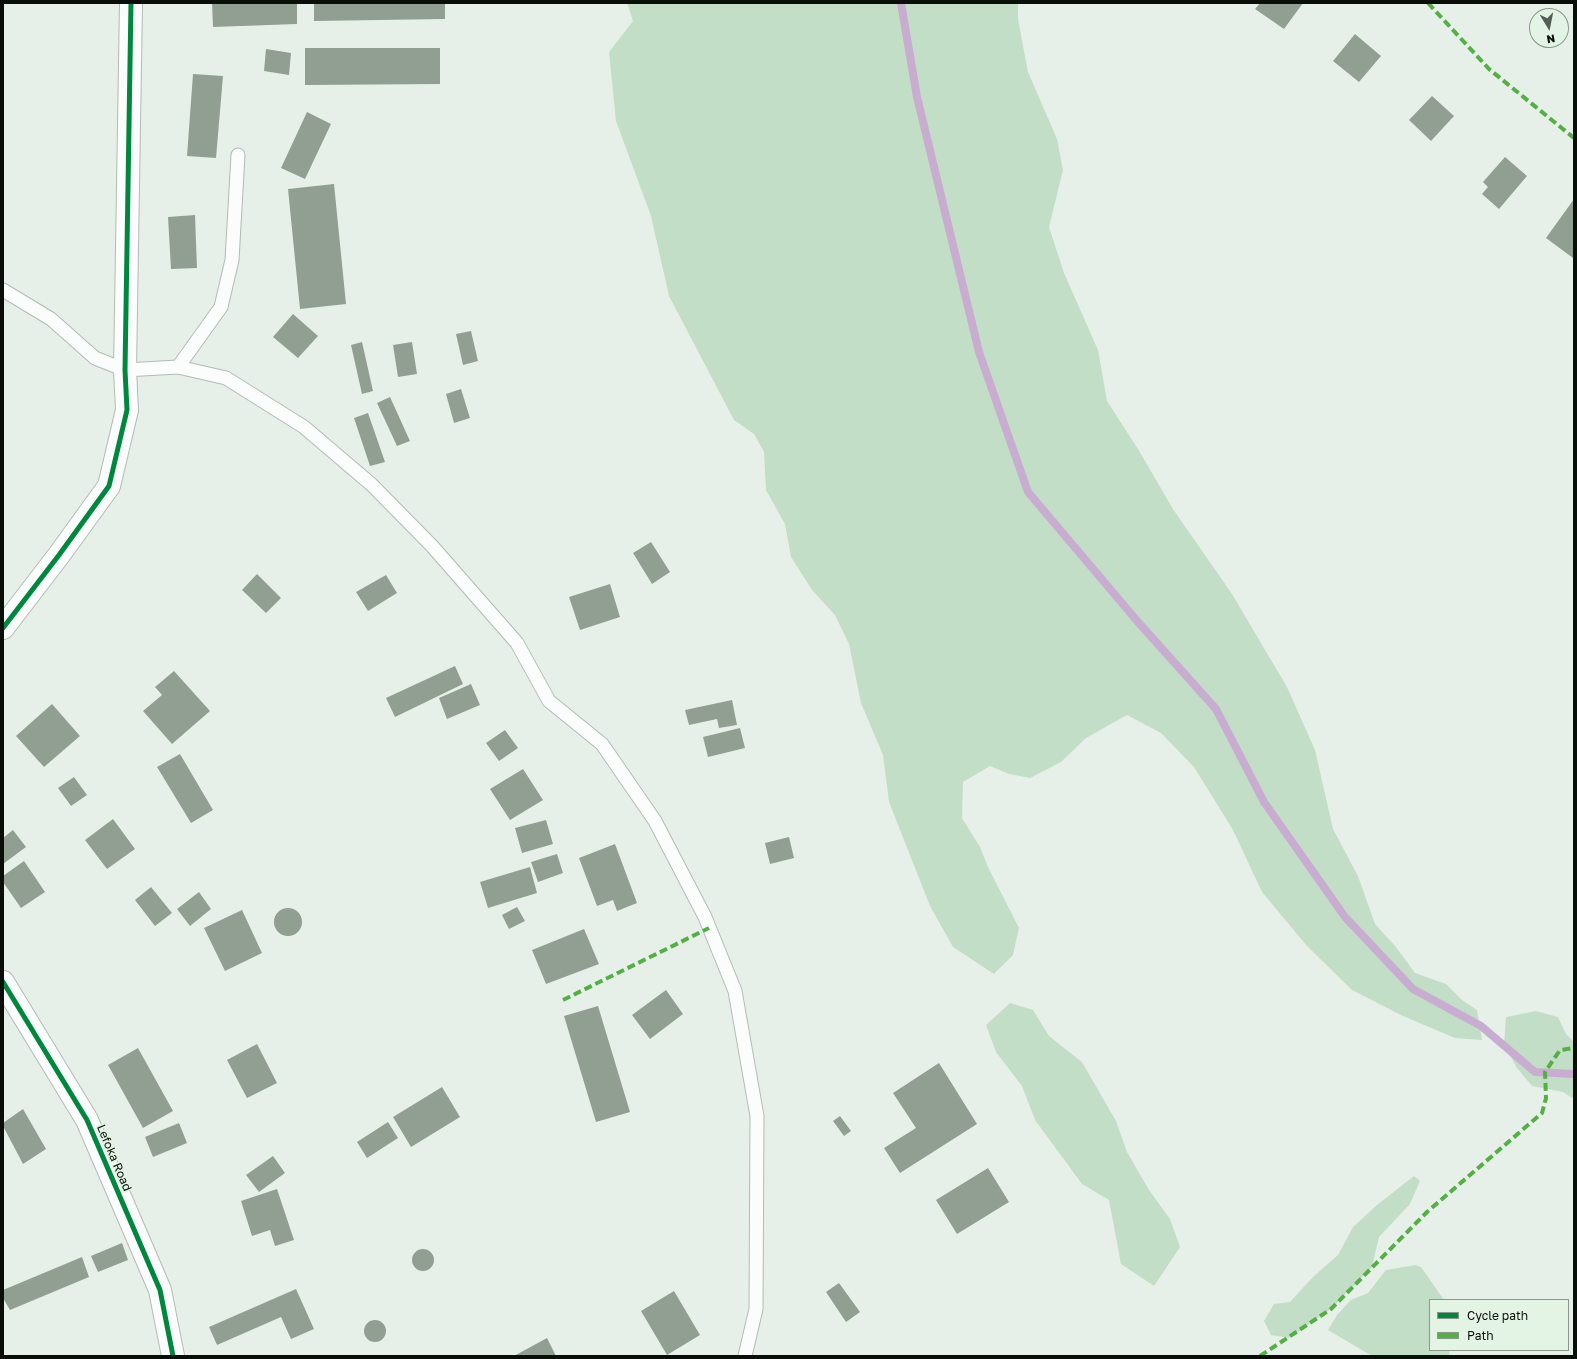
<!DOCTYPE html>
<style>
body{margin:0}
#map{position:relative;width:1577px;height:1359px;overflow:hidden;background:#e6f0e8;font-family:"Golos Text",sans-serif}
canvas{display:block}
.frame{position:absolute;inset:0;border:4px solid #090e09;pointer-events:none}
.legend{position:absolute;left:1429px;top:1299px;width:140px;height:52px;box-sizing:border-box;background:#e3f3e4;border:1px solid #8c978c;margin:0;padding:5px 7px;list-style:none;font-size:12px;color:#090e09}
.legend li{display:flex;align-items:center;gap:8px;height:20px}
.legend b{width:20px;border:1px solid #8c978c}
.north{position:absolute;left:1529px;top:8px;width:40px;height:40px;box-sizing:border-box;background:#e3f3e4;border:1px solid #8c978c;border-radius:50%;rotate:170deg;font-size:11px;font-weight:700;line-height:16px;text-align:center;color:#090e09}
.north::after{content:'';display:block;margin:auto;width:14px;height:18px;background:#565d57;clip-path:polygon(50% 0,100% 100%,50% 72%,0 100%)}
</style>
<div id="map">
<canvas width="1577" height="1359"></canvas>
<div class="frame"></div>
<ul class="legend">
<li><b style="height:5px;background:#00873e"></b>Cycle path</li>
<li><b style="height:5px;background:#54b044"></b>Path</li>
</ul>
<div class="north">N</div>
</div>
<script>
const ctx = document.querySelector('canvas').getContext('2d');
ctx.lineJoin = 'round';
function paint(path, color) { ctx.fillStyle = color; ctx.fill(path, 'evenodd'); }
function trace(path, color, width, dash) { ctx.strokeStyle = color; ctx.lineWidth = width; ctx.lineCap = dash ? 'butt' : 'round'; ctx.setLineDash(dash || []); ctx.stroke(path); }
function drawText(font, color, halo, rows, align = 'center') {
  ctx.font = font + ' "Golos Text",sans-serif'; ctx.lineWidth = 3.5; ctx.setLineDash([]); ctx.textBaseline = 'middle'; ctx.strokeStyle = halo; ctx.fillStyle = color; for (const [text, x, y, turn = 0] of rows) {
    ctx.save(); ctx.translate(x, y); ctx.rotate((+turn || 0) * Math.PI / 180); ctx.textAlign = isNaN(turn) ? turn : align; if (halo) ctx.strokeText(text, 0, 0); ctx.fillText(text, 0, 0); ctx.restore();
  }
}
const green = new Path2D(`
 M 627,3 L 1018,3 L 1018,19 L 1028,72 L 1057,139 L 1063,170 L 1049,227 L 1064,273 L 1098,350 L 1107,401 L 1138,449 L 1173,509 L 1232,594 L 1287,687 L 1315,750 L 1333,829 L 1358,876 L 1375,924 L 1396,947 L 1415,973 L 1446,984 L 1462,1000 L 1477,1010 L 1482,1040 L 1455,1038 L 1403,1016 L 1352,990 L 1307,946 L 1262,892 L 1233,830 L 1194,767 L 1161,733 L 1127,715 L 1086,738 L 1061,762 L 1030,778 L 1009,774 L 990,766 L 963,782 L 962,818 L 980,847 L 988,867 L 1019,928 L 1013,955 L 994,974 L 953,947 L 930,906 L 889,802 L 883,755 L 861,703 L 849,644 L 835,615 L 812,590 L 791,557 L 785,524 L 766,490 L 764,452 L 754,434 L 734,420 L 669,296 L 651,216 L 616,121 L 609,52 L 633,21 Z
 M 1010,1003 L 1033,1010 L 1049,1036 L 1082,1062 L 1116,1121 L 1127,1152 L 1149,1190 L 1170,1219 L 1180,1247 L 1154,1286 L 1121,1264 L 1109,1200 L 1082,1184 L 1035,1120 L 1022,1086 L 996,1052 L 986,1025 Z
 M 1536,1011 L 1558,1017 L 1566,1034 L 1574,1042 L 1574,1099 L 1563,1092 L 1532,1086 L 1517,1068 L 1504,1045 L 1506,1017 Z
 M 1414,1176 L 1420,1181 L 1410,1204 L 1379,1237 L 1372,1267 L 1331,1309 L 1289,1338 L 1271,1335 L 1264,1321 L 1274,1304 L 1290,1302 L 1313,1277 L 1338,1255 L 1353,1227 L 1377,1205 Z
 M 1415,1265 L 1421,1267 L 1444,1300 L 1430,1300 L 1430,1350 L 1450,1350 L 1449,1356 L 1372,1356 L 1328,1330 L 1337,1315 L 1351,1300 L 1368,1293 L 1386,1270 Z`);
const stream = new Path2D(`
 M 901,3 L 917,97 L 979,352 L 1028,492 L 1138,622 L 1216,709 L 1264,802 L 1345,917 L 1413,989 L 1481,1026 L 1535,1072 L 1574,1074`);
const building = new Path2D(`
 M 212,3 L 297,3 L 297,24 L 213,27 Z
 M 314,3 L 445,3 L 445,19 L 314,21 Z
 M 1260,3 L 1303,3 L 1284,29 L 1255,9 Z
 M 1355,34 L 1381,56 L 1359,82 L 1333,61 Z
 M 305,48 L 440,48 L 440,84 L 305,85 Z
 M 266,49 L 291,53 L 289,75 L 264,71 Z
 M 193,74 L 223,76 L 216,158 L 187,156 Z
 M 1432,96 L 1454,116 L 1431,141 L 1409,120 Z
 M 307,112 L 331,124 L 305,179 L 281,168 Z
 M 1505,157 L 1527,176 L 1499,209 L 1482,194 L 1488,187 L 1483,182 Z
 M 334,184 L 346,304 L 300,309 L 288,189 Z
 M 1574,199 L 1574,256 L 1573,258 L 1546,238 Z
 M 195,215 L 197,268 L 171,269 L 168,217 Z
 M 293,314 L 318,336 L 298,358 L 273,337 Z
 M 471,331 L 478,361 L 463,365 L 456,334 Z
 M 362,342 L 373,391 L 362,394 L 351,345 Z
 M 412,342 L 417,374 L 398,377 L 393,345 Z
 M 461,389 L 470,418 L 454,423 L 446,394 Z
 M 390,397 L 410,441 L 397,446 L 377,403 Z
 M 368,413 L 385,462 L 370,466 L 354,418 Z
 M 651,542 L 670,572 L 652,584 L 633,553 Z
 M 257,574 L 281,598 L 266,613 L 242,590 Z
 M 386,575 L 397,593 L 368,611 L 356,592 Z
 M 610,584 L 620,617 L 580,630 L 569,597 Z
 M 455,666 L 463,684 L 395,717 L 386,698 Z
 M 174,671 L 210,711 L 172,744 L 143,711 L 162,695 L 155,687 Z
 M 471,684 L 480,705 L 447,719 L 439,698 Z
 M 732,700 L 737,725 L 719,728 L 717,719 L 689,725 L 685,710 Z
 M 52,704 L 80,736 L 44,767 L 16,736 Z
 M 740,728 L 745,748 L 708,757 L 703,737 Z
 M 505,730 L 518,748 L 499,761 L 486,743 Z
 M 180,754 L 213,810 L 191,823 L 157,767 Z
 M 523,769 L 543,800 L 510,820 L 490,789 Z
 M 74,777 L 87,795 L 71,806 L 58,788 Z
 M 113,819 L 135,849 L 107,869 L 85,840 Z
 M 546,820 L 553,844 L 522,853 L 515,828 Z
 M 13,830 L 26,847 L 3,864 L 3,838 Z
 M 789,837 L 794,858 L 770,864 L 765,843 Z
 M 615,844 L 637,903 L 617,911 L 613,900 L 597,906 L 579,858 Z
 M 557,854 L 563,873 L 538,882 L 531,862 Z
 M 24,861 L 45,892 L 21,908 L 3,882 L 3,876 Z
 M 530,867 L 537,893 L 488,908 L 480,882 Z
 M 151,887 L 172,913 L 155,926 L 135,900 Z
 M 199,892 L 211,909 L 190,926 L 177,909 Z
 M 517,907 L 525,921 L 509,929 L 502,915 Z
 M274 922a14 14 0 1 1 28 0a14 14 0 1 1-28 0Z
 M 242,910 L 262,953 L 225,971 L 204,928 Z
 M 584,929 L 599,964 L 546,984 L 532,950 Z
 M 666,990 L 683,1014 L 650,1039 L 632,1015 Z
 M 598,1006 L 630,1112 L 596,1122 L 564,1016 Z
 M 257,1044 L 277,1083 L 247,1098 L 227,1060 Z
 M 138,1048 L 173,1111 L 143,1128 L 108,1065 Z
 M 939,1063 L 977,1124 L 900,1173 L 884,1148 L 916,1128 L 893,1093 Z
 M 442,1087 L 460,1117 L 411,1147 L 393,1117 Z
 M 23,1109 L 46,1149 L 23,1164 L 3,1126 L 3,1123 Z
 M 840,1116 L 851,1131 L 844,1136 L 833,1121 Z
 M 388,1122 L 398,1138 L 367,1158 L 357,1142 Z
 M 179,1123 L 187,1143 L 153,1157 L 145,1137 Z
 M 273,1156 L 285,1173 L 259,1192 L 246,1175 Z
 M 988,1168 L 1009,1202 L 957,1234 L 936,1200 Z
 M 277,1189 L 294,1240 L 275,1246 L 270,1230 L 252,1236 L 241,1201 Z
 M 122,1243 L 128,1260 L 98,1272 L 91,1256 Z
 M412 1260a11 11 0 1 1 22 0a11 11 0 1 1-22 0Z
 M 82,1257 L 89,1277 L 10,1310 L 3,1298 L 3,1290 Z
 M 839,1283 L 860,1312 L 846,1322 L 826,1292 Z
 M 296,1289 L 314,1329 L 291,1339 L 281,1317 L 217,1345 L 209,1327 Z
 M 674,1291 L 700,1335 L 667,1355 L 641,1311 Z
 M364 1331a11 11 0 1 1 22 0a11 11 0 1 1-22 0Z
 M 547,1338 L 556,1356 L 514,1356 Z`);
const service = new Path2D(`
 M 3,290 L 51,319 L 95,358 L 125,370 L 178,367 L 226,378 L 304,427 L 372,485 L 432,546 L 517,643 L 549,701 L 602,744 L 655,821 L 705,917 L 735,991 L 757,1116 L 756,1309 L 745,1356
 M 178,367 L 221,307 L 232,260 L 238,155`);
const minor = new Path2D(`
 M 3,628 L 59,555 L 109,486 L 127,410 L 125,370 L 131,3
 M 3,982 L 87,1120 L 160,1290 L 173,1356`);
const quiet = new Path2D(`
 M 1428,3 L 1489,69 L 1574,138
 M 563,1000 L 709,928
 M 1260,1356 L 1331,1309 L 1427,1212 L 1542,1113 L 1546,1098 L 1545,1072 L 1560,1050 L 1574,1048`);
const cycleway = new Path2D(`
 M 3,628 L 59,555 L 109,486 L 127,410 L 125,370 L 131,3
 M 3,982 L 87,1120 L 160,1290 L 173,1356`);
const streetNames = [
 ["Lefoka Road",114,1158,67]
];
paint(green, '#c3dec6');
trace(stream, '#c9add1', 8);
paint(building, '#919f93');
trace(service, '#b3bab4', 15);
trace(minor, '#b3bab4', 24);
trace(service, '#fbfdfc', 13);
trace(minor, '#fbfdfc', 22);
trace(quiet, '#54b044', 4, [8, 4]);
trace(cycleway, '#00873e', 5);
drawText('12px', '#090e09', '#e3f3e4', streetNames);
</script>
